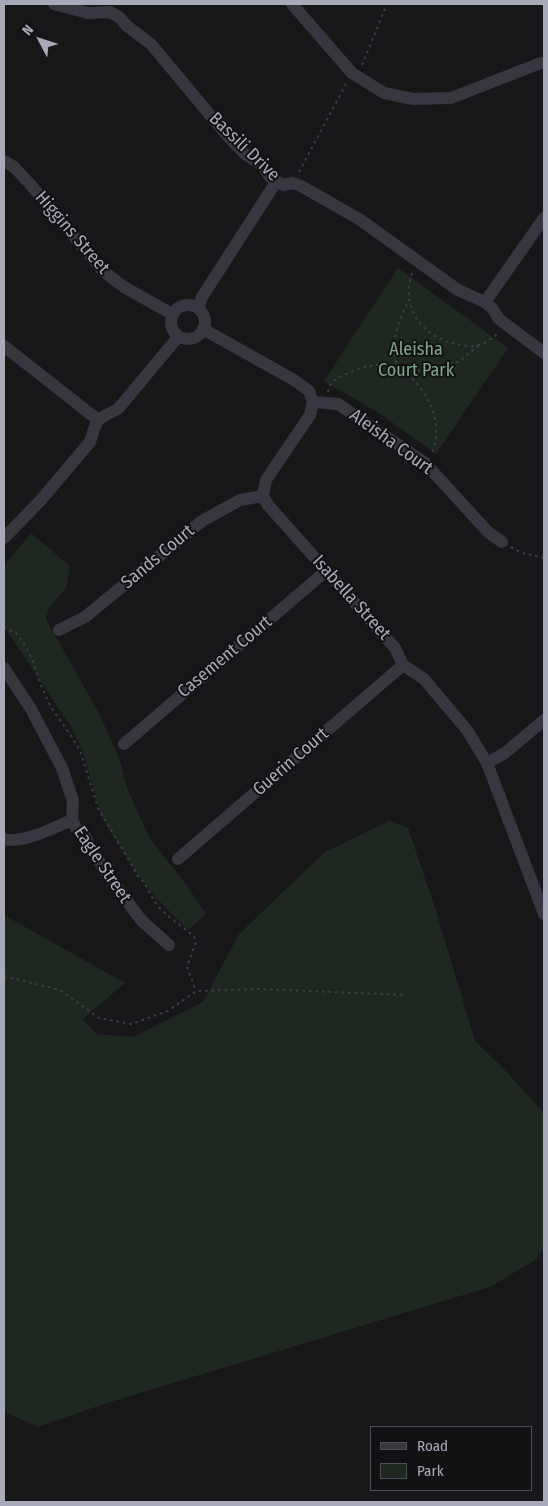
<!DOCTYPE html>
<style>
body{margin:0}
#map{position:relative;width:548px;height:1506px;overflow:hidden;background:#171719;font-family:"Fira Sans Condensed",sans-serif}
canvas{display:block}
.frame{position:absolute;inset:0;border:5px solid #a8aaba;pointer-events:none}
.legend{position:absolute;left:370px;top:1426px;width:162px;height:65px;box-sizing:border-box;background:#121214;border:1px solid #4e4f56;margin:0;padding:6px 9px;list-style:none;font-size:15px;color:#a8aaba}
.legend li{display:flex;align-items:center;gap:10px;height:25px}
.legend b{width:25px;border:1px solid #4e4f56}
.north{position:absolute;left:15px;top:15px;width:50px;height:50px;-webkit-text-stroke:4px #121214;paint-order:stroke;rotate:310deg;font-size:14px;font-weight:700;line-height:20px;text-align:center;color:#a8aaba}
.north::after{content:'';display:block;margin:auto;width:18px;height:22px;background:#a8aaba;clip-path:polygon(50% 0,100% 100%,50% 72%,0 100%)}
</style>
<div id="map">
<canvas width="548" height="1506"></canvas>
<div class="frame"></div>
<ul class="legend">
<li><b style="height:6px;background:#38373f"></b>Road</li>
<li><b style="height:14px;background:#1e2821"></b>Park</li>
</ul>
<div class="north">N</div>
</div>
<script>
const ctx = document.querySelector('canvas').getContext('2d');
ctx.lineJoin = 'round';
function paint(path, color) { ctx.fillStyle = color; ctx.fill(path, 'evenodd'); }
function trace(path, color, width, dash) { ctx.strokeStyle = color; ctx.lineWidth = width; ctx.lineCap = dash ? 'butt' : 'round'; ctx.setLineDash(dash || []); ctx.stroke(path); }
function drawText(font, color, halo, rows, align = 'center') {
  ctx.font = font + ' "Fira Sans Condensed",sans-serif'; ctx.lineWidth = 4; ctx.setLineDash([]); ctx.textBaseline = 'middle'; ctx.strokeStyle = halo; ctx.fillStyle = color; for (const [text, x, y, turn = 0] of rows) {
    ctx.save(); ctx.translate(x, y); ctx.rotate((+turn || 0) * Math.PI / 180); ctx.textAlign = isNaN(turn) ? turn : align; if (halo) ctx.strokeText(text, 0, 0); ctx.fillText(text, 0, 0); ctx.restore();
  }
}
const green = new Path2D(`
 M 398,268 L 508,348 L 436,454 L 382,415 L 324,381 Z
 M 31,533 L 70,566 L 66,588 L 49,608 L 46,619 L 100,715 L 120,761 L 127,788 L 149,837 L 187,886 L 206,914 L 188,930 L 154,896 L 135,870 L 109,829 L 102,818 L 82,749 L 71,727 L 4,626 L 4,566 Z
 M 389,821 L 408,828 L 435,908 L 475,1041 L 501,1066 L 543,1112 L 544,1122 L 544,1249 L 535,1260 L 490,1287 L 104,1404 L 38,1427 L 4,1412 L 4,915 L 125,983 L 83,1019 L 96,1034 L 133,1037 L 203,1002 L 239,934 L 325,852 Z`);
const path = new Path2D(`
 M 362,65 L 387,4
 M 299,172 L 346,84
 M 412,273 C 401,307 421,337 456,344 C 463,345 472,348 479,345 C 486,343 493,337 499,333
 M 399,369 C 388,347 398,321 409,300
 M 405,373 L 439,367 L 458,362 L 478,346
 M 328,392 C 329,381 339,377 349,373 C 358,369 368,365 378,365 C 411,364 438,403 436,434 C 436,440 434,447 432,453
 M 511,547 L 522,553 L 544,558
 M 4,627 L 16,633 L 23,642 L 32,659 L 40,683 L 50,706 L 69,733 L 80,750 L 98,808 L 138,876 C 147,884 150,896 158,906 C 168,918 183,926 194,937 L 196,942 L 187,967 L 196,991
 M 4,976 L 60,990 L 99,1018 L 131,1024 L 168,1011 L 196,991 L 260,989 L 404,995`);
const street = new Path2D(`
 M 54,4 L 88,13 L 110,12 L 119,17 L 127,26 L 151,44 L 225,133 L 245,154 L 263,166 L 270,177 L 283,185 L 293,183 L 301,186 L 359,219 L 458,290 L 485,302 L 492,308 L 499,319 L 544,353
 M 292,4 L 352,73 L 384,93 L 413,99 L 451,98 L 538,64 L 544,63
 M 4,161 L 14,167 L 30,184 L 103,271 L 124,287 L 172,314
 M 485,302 L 544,218
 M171 322a17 17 0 1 1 34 0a17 17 0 1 1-34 0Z
 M 198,308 L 202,297 L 276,182
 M 203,329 L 294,380 L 309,391 L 313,402 L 310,415 L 266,480 L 263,496 L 268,505 L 395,648 L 403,665 L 424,679 L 467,730 L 487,763 L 544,914
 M 4,346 L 98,420
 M 313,402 L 338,404 L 425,463 L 488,532 L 502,542
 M 4,538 L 40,501 L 90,442 L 94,429 L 98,420 L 106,415 L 118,409 L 178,337
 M 59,630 L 85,617 L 202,521 L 240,500 L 263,496
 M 4,668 L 31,709 L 62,768 L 73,801 L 72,820 L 76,828 L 84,834 L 91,850 L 132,908 L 142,921 L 169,945
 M 124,744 L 326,571
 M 487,763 L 505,753 L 544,720
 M 4,839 C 23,844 53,828 72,820
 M 178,859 L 403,665`);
const streetNames = [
 ["Bassili Drive",244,147,44],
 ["Higgins Street",72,233,49],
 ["Aleisha Court",391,442,36],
 ["Sands Court",158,557,-40],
 ["Isabella Street",351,598,48],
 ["Casement Court",225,657,-40],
 ["Guerin Court",291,762,-41],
 ["Eagle Street",102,865,56]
];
const parkNames = [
 ["Aleisha",416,350],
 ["Court Park",416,371]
];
paint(green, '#1e2821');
trace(path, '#3d3e46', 2, [2.5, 4]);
trace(street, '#38373f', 12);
drawText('18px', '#a8aaba', '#121214', streetNames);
drawText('18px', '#7da788', '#121214', parkNames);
</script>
